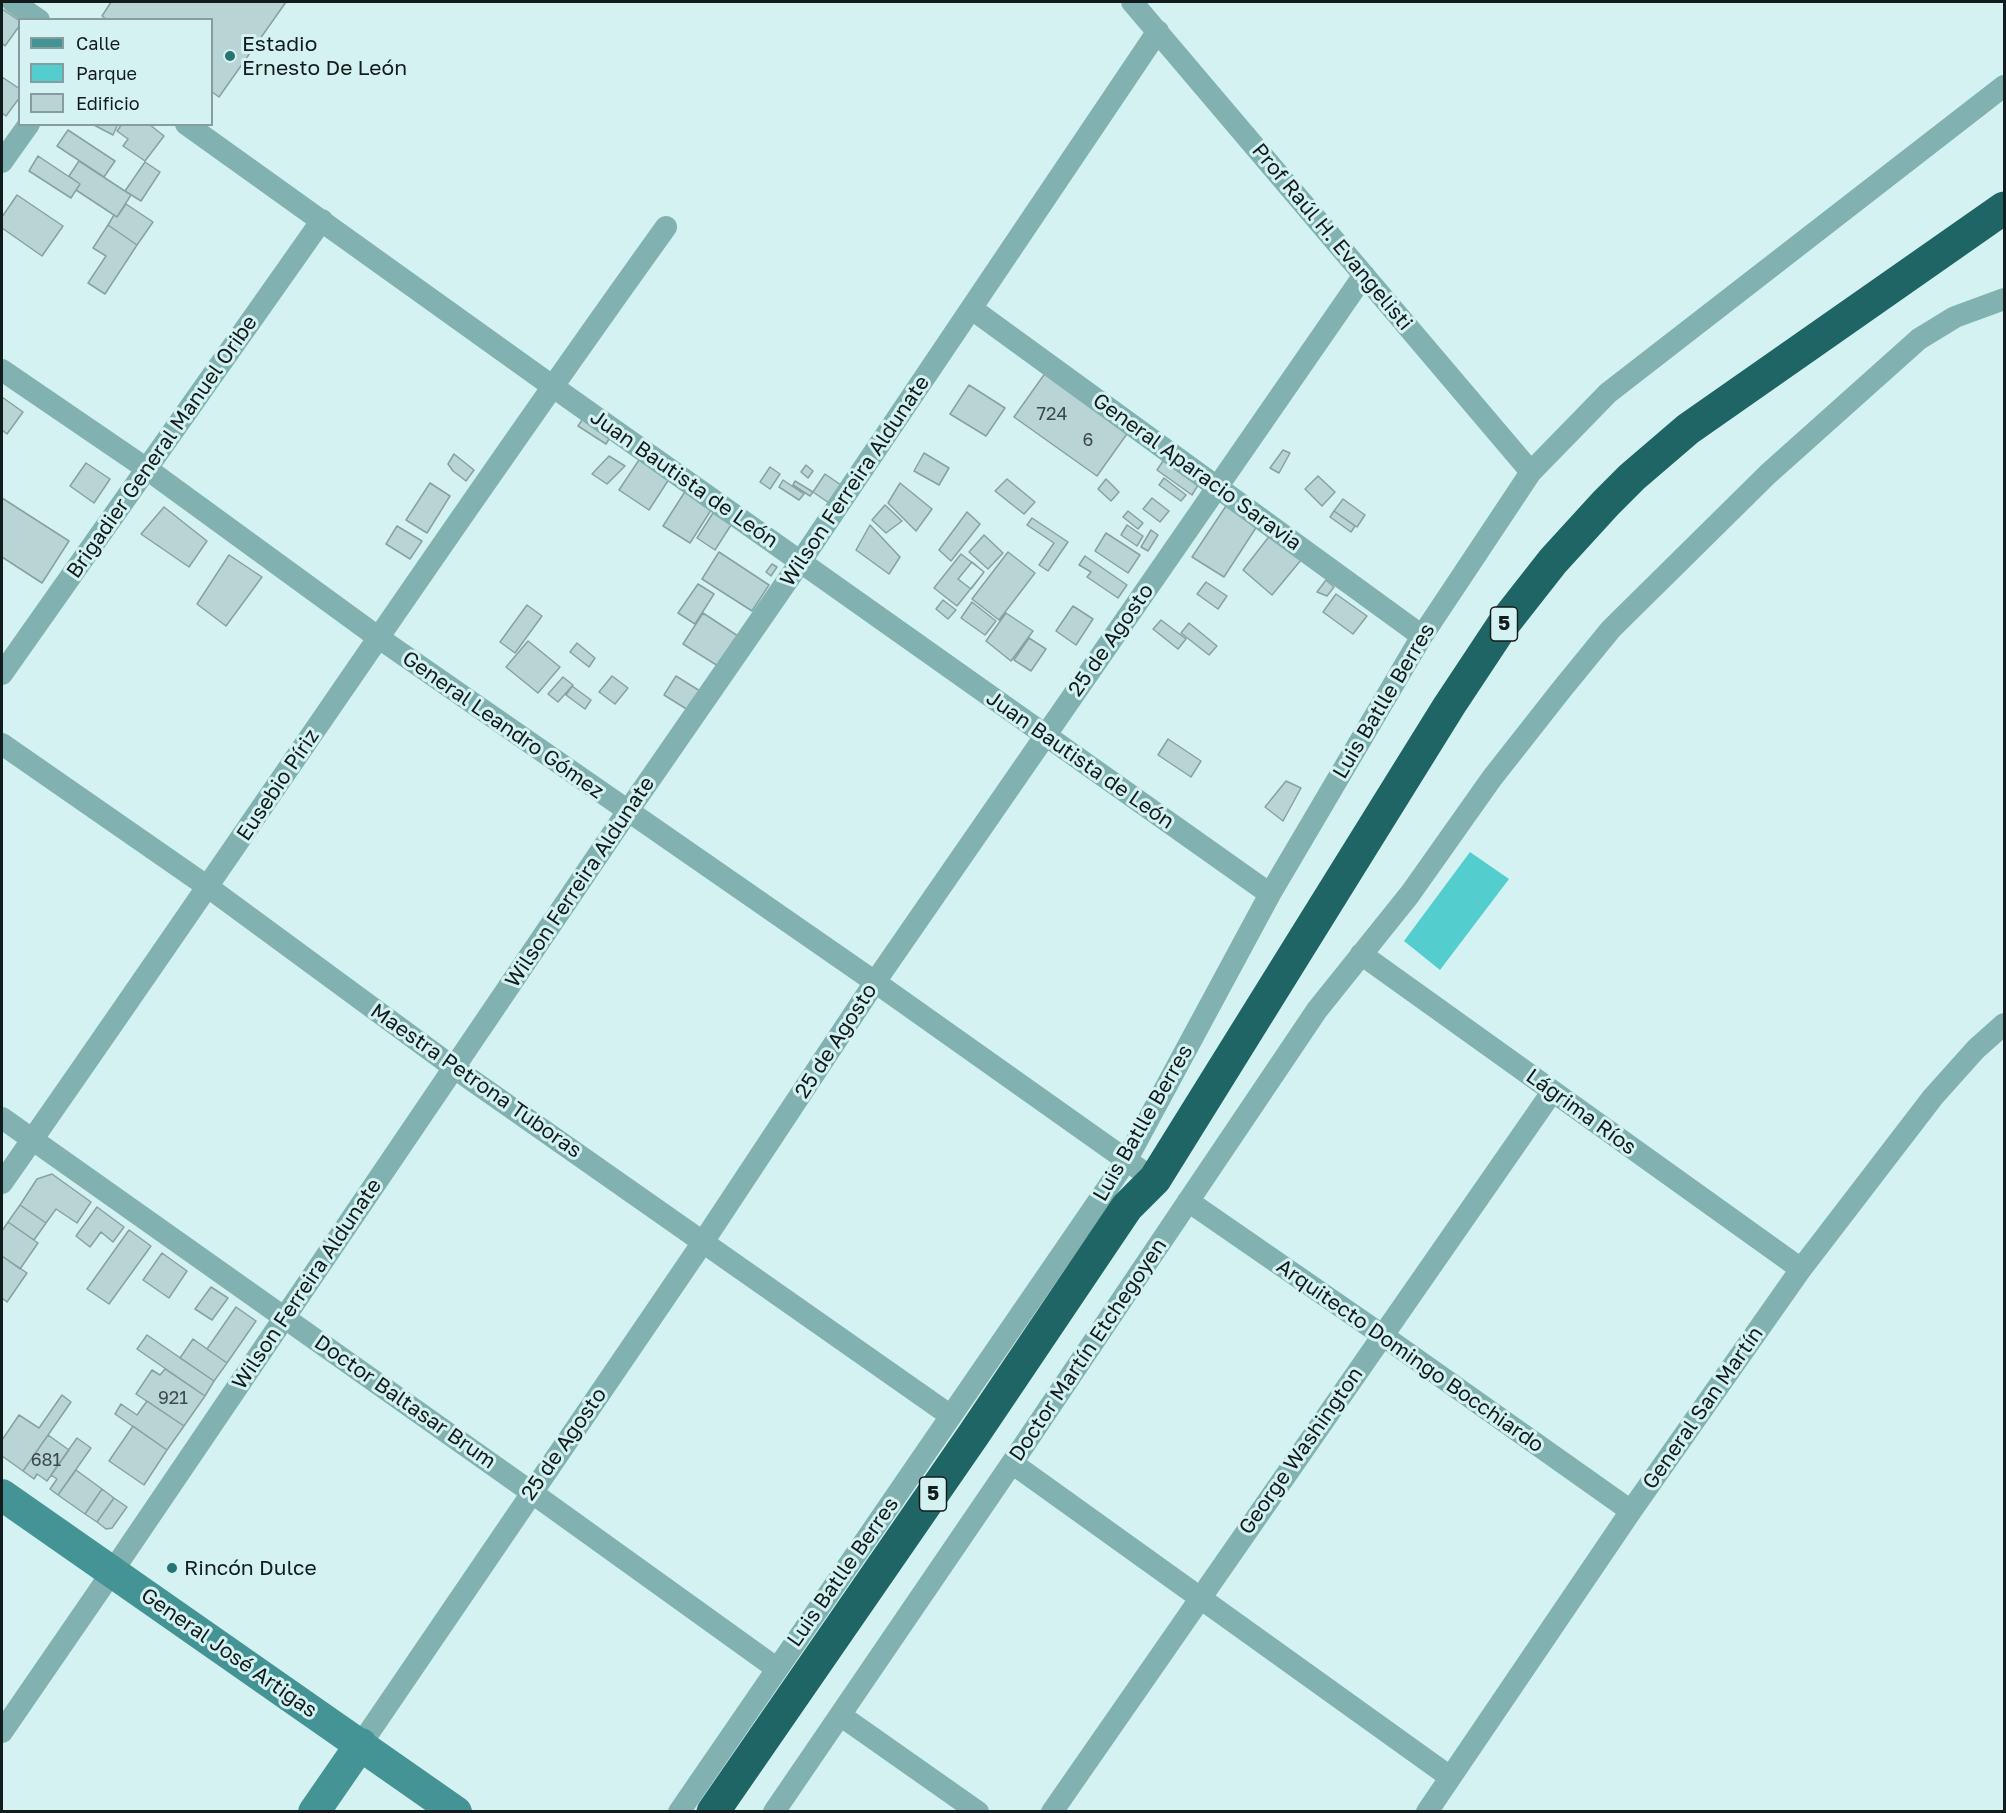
<!DOCTYPE html>
<meta charset="utf-8">
<style>
body{margin:0}
#map{position:relative;width:2006px;height:1813px;overflow:hidden;background:#d5f2f2;font-family:"Golos Text",sans-serif}
canvas{display:block}
.frame{position:absolute;inset:0;border:3px solid #121c1c;pointer-events:none}
.legend{position:absolute;left:18px;top:18px;width:195px;height:108px;box-sizing:border-box;background:#d5f2f2;border:2px solid #879c9c;margin:0;padding:8px 10px;list-style:none;font-size:18px;color:#121c1c}
.legend li{display:flex;align-items:center;gap:12px;height:30px}
.legend b{width:30px;border:2px solid #879c9c}
</style>
<div id="map">
<canvas width="2006" height="1813"></canvas>
<div class="frame"></div>
<ul class="legend">
<li><b style="height:8px;background:#459495"></b>Calle</li>
<li><b style="height:16px;background:#54cdcf"></b>Parque</li>
<li><b style="height:16px;background:#b9d4d4"></b>Edificio</li>
</ul>
</div>
<script>
const ctx = document.querySelector('canvas').getContext('2d');
ctx.lineJoin = 'round';
function paint(path, color) { ctx.fillStyle = color; ctx.fill(path, 'evenodd'); }
function trace(path, color, width, dash) { ctx.strokeStyle = color; ctx.lineWidth = width; ctx.lineCap = dash ? 'butt' : 'round'; ctx.setLineDash(dash || []); ctx.stroke(path); }
function drawText(font, color, halo, rows, align = 'center') {
  ctx.font = font + ' "Golos Text",sans-serif'; ctx.lineWidth = 6; ctx.setLineDash([]); ctx.textBaseline = 'middle'; ctx.strokeStyle = halo; ctx.fillStyle = color; for (const [text, x, y, turn = 0] of rows) {
    ctx.save(); ctx.translate(x, y); ctx.rotate((+turn || 0) * Math.PI / 180); ctx.textAlign = isNaN(turn) ? turn : align; if (halo) ctx.strokeText(text, 0, 0); ctx.fillText(text, 0, 0); ctx.restore();
  }
}
const green = new Path2D(`
 M 1470,852 L 1509,879 L 1440,970 L 1404,941 Z`);
const building = new Path2D(`
 M 111,2 L 286,2 L 219,97 L 212,92 L 212,20 L 107,20 L 102,16 Z
 M 2,9 L 20,21 L 20,25 L 5,46 L 2,43 Z
 M 2,77 L 20,89 L 20,97 L 6,116 L 2,113 Z
 M 92,124 L 118,124 L 113,135 Z
 M 122,124 L 149,124 L 164,136 L 145,161 L 123,146 L 128,139 L 117,131 Z
 M 68,130 L 115,161 L 104,177 L 57,146 Z
 M 38,156 L 80,184 L 71,198 L 29,171 Z
 M 79,161 L 131,195 L 117,217 L 76,190 L 80,184 L 69,176 Z
 M 145,162 L 160,172 L 141,201 L 125,191 Z
 M 17,195 L 63,226 L 42,256 L 2,228 L 2,217 Z
 M 126,204 L 153,222 L 137,245 L 108,225 L 114,215 L 117,217 Z
 M 108,225 L 137,245 L 105,294 L 88,283 L 106,256 L 93,248 Z
 M 1046,372 L 1129,431 L 1097,476 L 1014,417 Z
 M 969,385 L 1005,408 L 986,436 L 950,414 Z
 M 2,397 L 23,412 L 7,434 L 2,430 Z
 M 586,414 L 614,431 L 606,444 L 578,426 Z
 M 1283,450 L 1290,453 L 1279,473 L 1270,468 Z
 M 924,453 L 949,468 L 939,485 L 914,471 Z
 M 454,454 L 474,470 L 466,481 L 453,471 L 448,464 Z
 M 609,456 L 625,466 L 607,484 L 592,474 Z
 M 641,457 L 671,476 L 649,510 L 619,490 Z
 M 1163,461 L 1198,485 L 1192,495 L 1157,470 Z
 M 86,463 L 110,479 L 94,503 L 70,486 Z
 M 806,465 L 813,471 L 808,478 L 801,472 Z
 M 770,467 L 780,474 L 770,489 L 760,482 Z
 M 825,474 L 841,485 L 829,503 L 813,492 Z
 M 1318,476 L 1335,492 L 1322,506 L 1305,489 Z
 M 1164,478 L 1186,495 L 1181,501 L 1159,485 Z
 M 1007,479 L 1035,502 L 1024,514 L 995,491 Z
 M 1106,479 L 1119,492 L 1111,501 L 1098,489 Z
 M 783,480 L 804,494 L 799,500 L 779,487 Z
 M 795,481 L 813,492 L 810,496 L 793,485 Z
 M 430,483 L 450,496 L 427,533 L 406,520 Z
 M 900,483 L 932,509 L 916,531 L 888,503 Z
 M 686,490 L 713,507 L 690,543 L 663,526 Z
 M 2,498 L 69,541 L 42,583 L 2,557 Z
 M 1152,498 L 1169,511 L 1160,522 L 1143,509 Z
 M 1343,499 L 1365,515 L 1357,527 L 1334,511 Z
 M 1230,500 L 1261,520 L 1224,577 L 1192,557 Z
 M 885,505 L 902,521 L 886,533 L 872,520 Z
 M 164,507 L 207,541 L 189,567 L 141,534 Z
 M 1128,511 L 1143,523 L 1138,529 L 1123,517 Z
 M 1334,511 L 1355,526 L 1351,532 L 1330,517 Z
 M 967,512 L 980,524 L 951,561 L 939,550 Z
 M 713,513 L 731,525 L 715,550 L 697,538 Z
 M 1032,518 L 1068,542 L 1048,571 L 1039,565 L 1054,543 L 1027,525 Z
 M 870,525 L 900,557 L 889,574 L 856,550 Z
 M 1127,525 L 1143,536 L 1137,546 L 1121,535 Z
 M 397,526 L 422,541 L 410,559 L 386,544 Z
 M 1151,530 L 1158,535 L 1148,551 L 1141,547 Z
 M 1106,533 L 1140,555 L 1128,573 L 1095,551 Z
 M 1271,534 L 1306,554 L 1272,595 L 1243,570 Z
 M 984,535 L 1003,553 L 988,569 L 969,552 Z
 M 719,552 L 769,585 L 752,611 L 702,579 Z
 M 1008,552 L 1035,573 L 999,620 L 972,599 Z
 M 961,554 L 984,572 L 957,606 L 934,588 Z
 M 229,555 L 262,577 L 226,626 L 197,604 Z
 M 1085,556 L 1127,585 L 1118,598 L 1087,577 L 1091,572 L 1079,565 Z
 M 972,562 L 984,572 L 971,589 L 958,579 Z
 M 772,564 L 777,567 L 771,576 L 766,572 Z
 M 1326,580 L 1334,587 L 1327,596 L 1317,592 Z
 M 1206,582 L 1227,596 L 1218,609 L 1197,594 Z
 M 698,584 L 714,594 L 695,624 L 678,613 Z
 M 1336,594 L 1367,616 L 1353,634 L 1323,612 Z
 M 943,600 L 956,610 L 948,619 L 936,609 Z
 M 972,602 L 996,621 L 985,635 L 961,618 Z
 M 527,605 L 542,616 L 515,653 L 500,642 Z
 M 1073,606 L 1093,619 L 1076,645 L 1056,631 Z
 M 703,613 L 738,636 L 718,666 L 683,644 Z
 M 1006,613 L 1033,631 L 1011,661 L 986,641 Z
 M 1161,620 L 1186,639 L 1178,649 L 1153,629 Z
 M 1189,623 L 1217,646 L 1209,655 L 1181,633 Z
 M 1029,638 L 1046,649 L 1031,671 L 1014,660 Z
 M 528,641 L 560,667 L 538,693 L 506,667 Z
 M 577,643 L 595,658 L 589,667 L 570,652 Z
 M 612,676 L 628,688 L 615,704 L 599,692 Z
 M 676,676 L 700,691 L 688,710 L 664,695 Z
 M 563,677 L 573,685 L 558,702 L 548,694 Z
 M 572,686 L 591,700 L 585,709 L 566,695 Z
 M 1168,739 L 1201,761 L 1191,777 L 1158,755 Z
 M 1286,781 L 1301,788 L 1283,821 L 1265,807 Z
 M 52,1174 L 91,1202 L 77,1223 L 56,1209 L 46,1223 L 20,1205 L 37,1179 Z
 M 20,1205 L 46,1223 L 34,1240 L 8,1222 Z
 M 97,1207 L 124,1227 L 113,1242 L 101,1232 L 90,1247 L 76,1236 Z
 M 8,1222 L 38,1243 L 20,1269 L 2,1256 L 2,1231 Z
 M 129,1230 L 151,1246 L 109,1304 L 87,1289 Z
 M 162,1253 L 187,1271 L 169,1298 L 143,1280 Z
 M 2,1256 L 27,1273 L 7,1302 L 2,1298 Z
 M 211,1287 L 228,1298 L 212,1320 L 195,1309 Z
 M 236,1307 L 256,1321 L 227,1363 L 207,1349 Z
 M 147,1335 L 214,1381 L 205,1396 L 137,1349 Z
 M 193,1339 L 227,1363 L 214,1381 L 180,1358 Z
 M 165,1369 L 205,1396 L 184,1426 L 136,1394 L 152,1370 L 160,1375 Z
 M 62,1395 L 71,1402 L 23,1471 L 2,1456 L 2,1440 L 19,1415 L 39,1428 Z
 M 147,1401 L 184,1426 L 167,1450 L 115,1414 L 121,1404 L 137,1415 Z
 M 133,1426 L 167,1450 L 144,1485 L 109,1461 Z
 M 48,1435 L 69,1450 L 47,1481 L 37,1474 L 34,1479 L 23,1471 Z
 M 77,1438 L 91,1448 L 58,1495 L 50,1489 L 57,1479 L 51,1475 Z
 M 76,1470 L 102,1489 L 85,1514 L 58,1495 Z
 M 102,1489 L 114,1498 L 97,1522 L 85,1514 Z
 M 114,1498 L 127,1507 L 112,1528 L 106,1529 L 97,1522 Z`);
const street = new Path2D(`
 M 13,2 L 39,20
 M 1132,2 L 1531,472
 M 186,124 L 552,386 L 1270,894
 M 2,162 L 29,124
 M 972,309 L 1422,636
 M 2,370 L 147,469 L 379,638 L 875,982 L 1139,1169
 M 2,674 L 322,220
 M 2,744 L 208,887 L 453,1067 L 951,1416
 M 1361,954 L 1801,1269
 M 2,1118 L 531,1492 L 776,1668
 M 2,1183 C 225,865 440,542 666,227
 M 1188,1201 L 1382,1335 L 1631,1511
 M 1012,1463 L 1450,1777
 M 840,1715 L 978,1812
 M 2,1732 L 112,1572 L 628,811 L 801,561 L 1158,31
 M 361,1744 L 703,1242 L 875,982 L 1364,275
 M 679,1812 L 1126,1161 L 1270,894 L 1422,636 L 1531,472 L 1608,393 L 2004,86
 M 774,1812 L 1012,1463 L 1317,1010 L 1410,894 L 1492,778 L 1562,689 L 1611,629 L 1768,474 L 1919,339 L 1955,317 L 2004,299
 M 1052,1812 L 1552,1092
 M 1427,1812 L 1631,1511 L 1801,1269 L 1933,1097 L 1976,1049 L 2004,1024`);
const secondary = new Path2D(`
 M 2,1495 L 456,1812
 M 314,1812 L 361,1744`);
const highway = new Path2D(`
 M 713,1812 L 974,1434 L 1127,1207 L 1155,1179 L 1449,706 L 1502,626 L 1553,561 L 1606,503 L 1632,477 L 1688,429 L 2004,208`);
const markers = [
 [230,56,6,"#287374"],
 [172,1568,6,"#287374"]
];
const numberNames = [
 ["724",1052,414],
 ["6",1088,440],
 ["921",173,1398],
 ["681",46,1460]
];
const shields = [
 [1504,624,27],
 [933,1494,27]
];
const shieldNames = [
 ["5",1504,624],
 ["5",933,1494]
];
const poiNames = [
 ["Estadio",242,44],
 ["Ernesto De León",242,68],
 ["Rincón Dulce",184,1568]
];
const streetNames = [
 ["Prof Raúl H. Evangelisti",1332,237,50],
 ["Brigadier General Manuel Oribe",162,447,-55],
 ["General Aparacio Saravia",1197,472,36],
 ["Juan Bautista de León",684,479,35],
 ["Wilson Ferreira Aldunate",855,481,-56],
 ["25 de Agosto",1111,640,-55],
 ["Luis Batlle Berres",1384,701,-59],
 ["General Leandro Gómez",503,725,35],
 ["Juan Bautista de León",1080,760,35],
 ["Eusebio Píriz",278,785,-56],
 ["Wilson Ferreira Aldunate",580,882,-56],
 ["25 de Agosto",836,1041,-57],
 ["Maestra Petrona Tuboras",476,1081,35],
 ["Lágrima Ríos",1581,1112,36],
 ["Luis Batlle Berres",1143,1123,-60],
 ["Wilson Ferreira Aldunate",307,1284,-56],
 ["Doctor Martín Etchegoyen",1088,1350,-56],
 ["Arquitecto Domingo Bocchiardo",1410,1356,35],
 ["Doctor Baltasar Brum",405,1402,35],
 ["General San Martín",1703,1408,-55],
 ["25 de Agosto",564,1444,-55],
 ["George Washington",1301,1451,-55],
 ["Luis Batlle Berres",843,1572,-55],
 ["General José Artigas",229,1653,35]
];
paint(green, '#54cdcf');
paint(building, '#b9d4d4');
trace(building, '#87a1a1', 1.5);
trace(street, '#81b1b1', 22);
trace(secondary, '#459495', 32);
trace(highway, '#1f6566', 33);
for (const [x, y, r, color] of markers) { const dot = new Path2D(); dot.arc(x, y, r, 0, 2 * Math.PI); ctx.fillStyle = color; ctx.fill(dot); trace(dot, '#d5f2f2', 2); }
drawText('18px', '#3c4a4a', null, numberNames);
for (const [x, y, w] of shields) { const box = new Path2D(); box.roundRect(x - w / 2, y - 17, w, 34, 4.5); ctx.fillStyle = '#d5f2f2'; ctx.fill(box); trace(box, '#121c1c', 1.5); }
drawText('bold 20px', '#121c1c', null, shieldNames);
drawText('21px', '#121c1c', '#d5f2f2', poiNames, 'left');
drawText('21px', '#121c1c', '#d5f2f2', streetNames);
</script>
